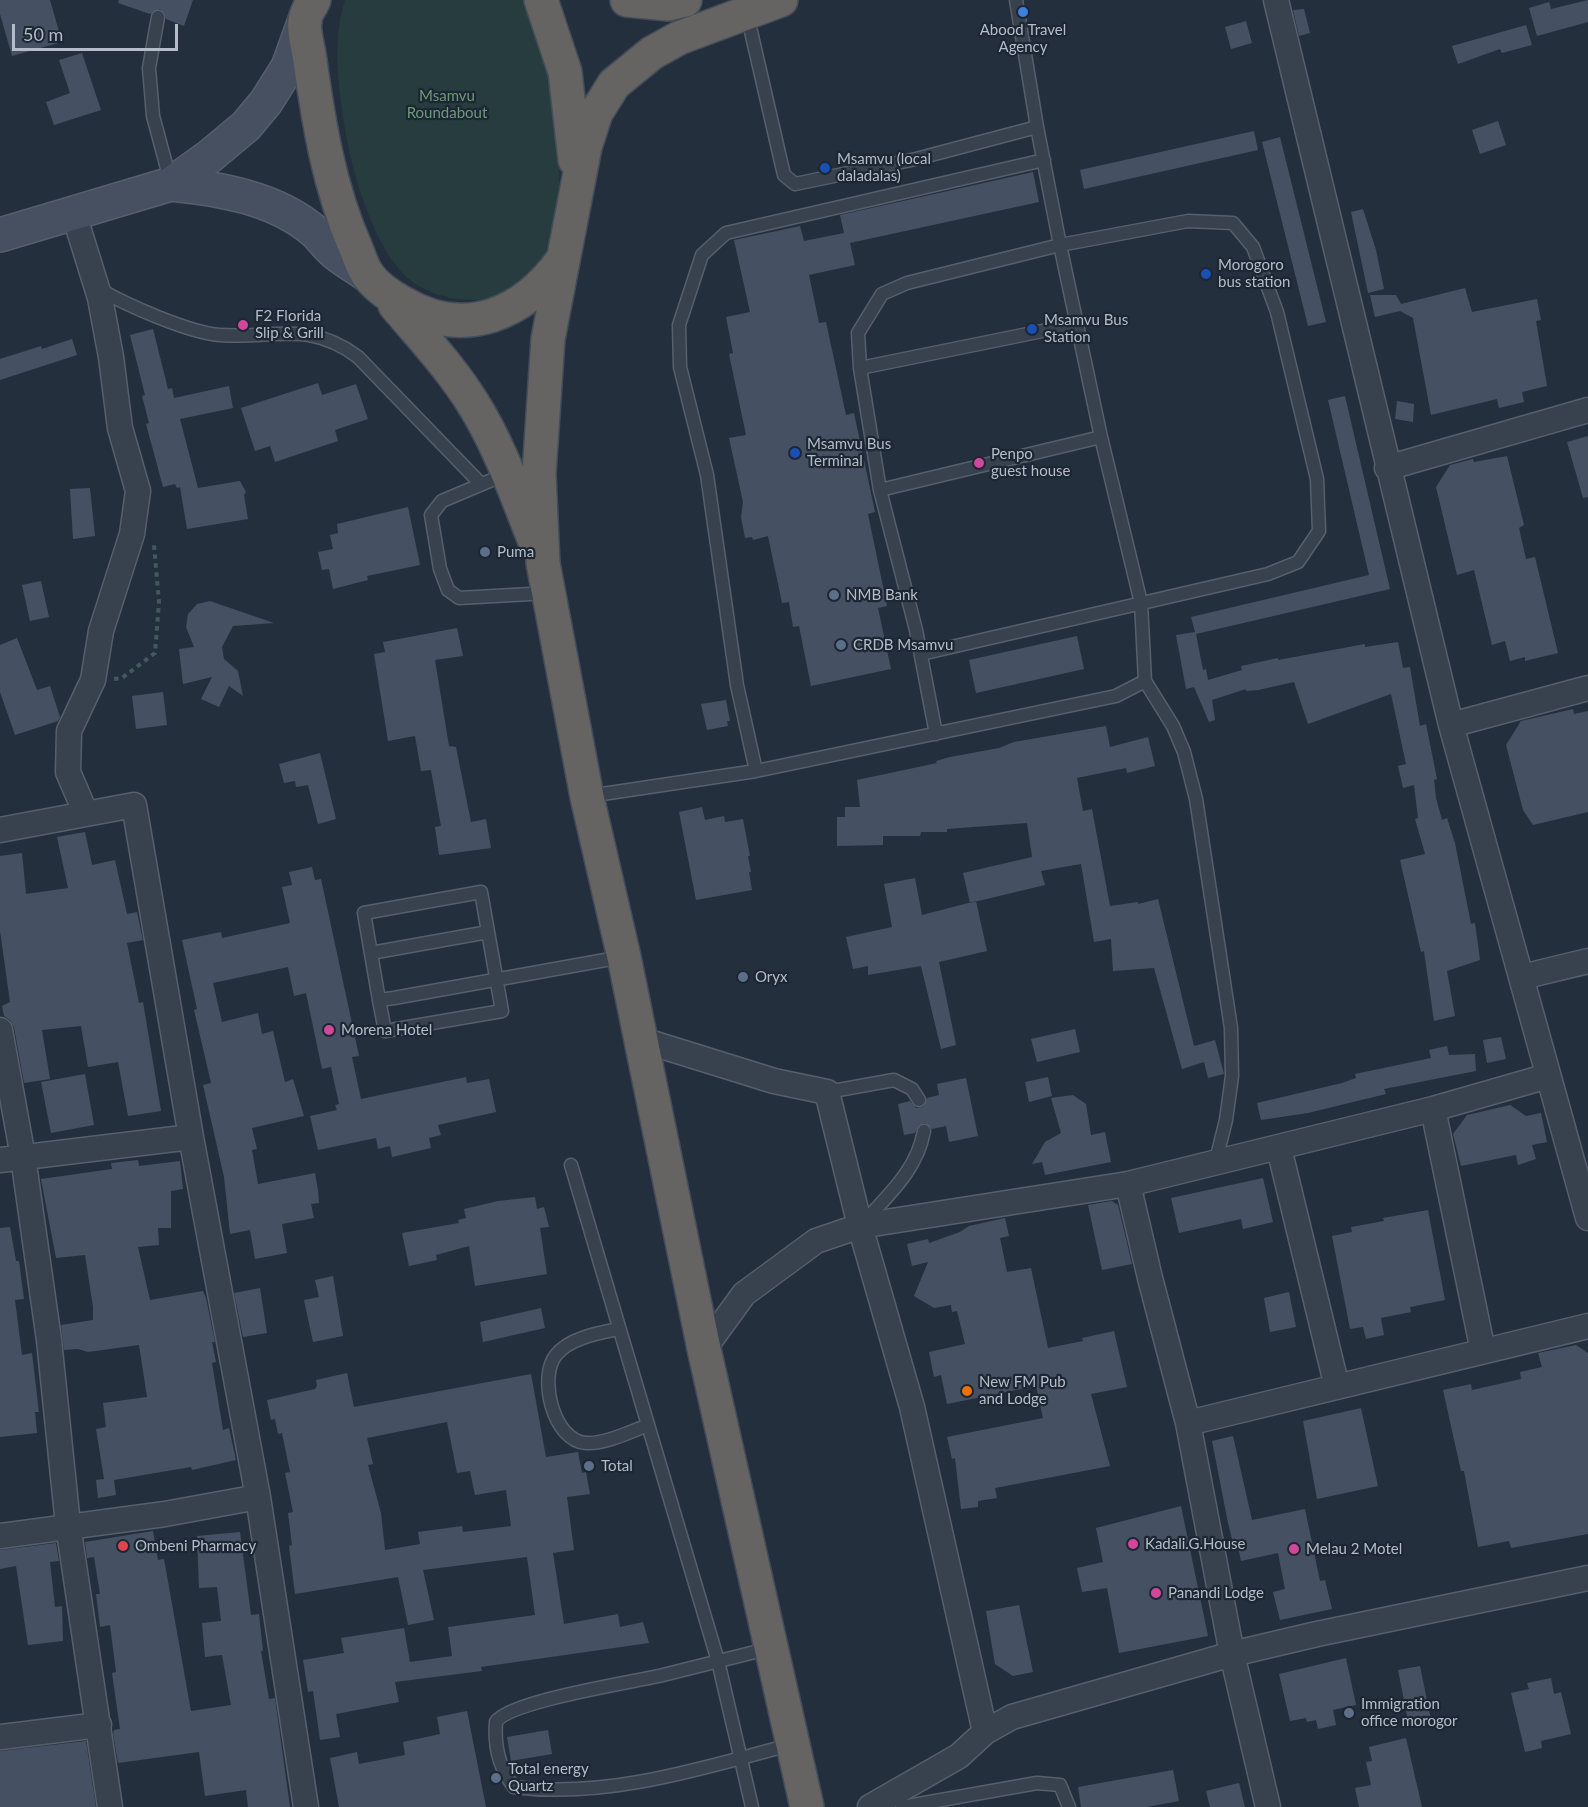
<!DOCTYPE html>
<style>
body{margin:0}
#map{position:relative;width:1588px;height:1807px;overflow:hidden;background:#242f3e;font-family:Lato,sans-serif}
canvas{display:block}
.scale{position:absolute;left:12px;top:24px;width:166px;height:27px;box-sizing:border-box;border:3px solid #b4bcc9;border-top:0;padding-left:8px;font-size:18px;line-height:21px;white-space:nowrap;color:#b4bcc9;-webkit-text-stroke:4px #1d2633;paint-order:stroke}
</style>
<div id="map">
<canvas width="1588" height="1807"></canvas>
<div class="scale">50 m</div>
</div>
<script>
const ctx = document.querySelector('canvas').getContext('2d');
ctx.lineJoin = 'round';
function paint(path, color) { ctx.fillStyle = color; ctx.fill(path, 'evenodd'); }
function trace(path, color, width, dash) { ctx.strokeStyle = color; ctx.lineWidth = width; ctx.lineCap = dash ? 'butt' : 'round'; ctx.setLineDash(dash || []); ctx.stroke(path); }
function drawText(font, color, halo, rows, align = 'center') {
  ctx.font = font + ' Lato,sans-serif'; ctx.lineWidth = 4.5; ctx.setLineDash([]); ctx.textBaseline = 'middle'; ctx.strokeStyle = halo; ctx.fillStyle = color; for (const [text, x, y, turn = 0] of rows) {
    ctx.save(); ctx.translate(x, y); ctx.rotate((+turn || 0) * Math.PI / 180); ctx.textAlign = isNaN(turn) ? turn : align; if (halo) ctx.strokeText(text, 0, 0); ctx.fillText(text, 0, 0); ctx.restore();
  }
}
const green = new Path2D(`
 M 345,0 L 525,0 C 530,12 536,25 540,38 C 555,87 569,196 551,244 C 541,270 519,289 493,297 C 483,301 468,300 457,299 C 444,297 431,293 419,286 C 378,263 354,179 346,135 C 339,92 331,42 345,0 Z`);
const building = new Path2D(`
 M 0,0 L 50,0 L 62,42 L 12,56 L 0,14 Z
 M 119,0 L 193,0 L 184,26 L 166,19 L 165,14 L 160,9 L 150,14 L 118,3 Z
 M 1588,0 L 1588,22 L 1537,36 L 1529,8 L 1549,2 L 1551,9 Z
 M 1304,9 L 1310,33 L 1299,36 L 1293,10 Z
 M 1246,21 L 1252,43 L 1231,49 L 1225,27 Z
 M 1526,25 L 1532,45 L 1502,53 L 1500,49 L 1458,64 L 1452,46 Z
 M 82,53 L 101,110 L 54,125 L 46,102 L 70,93 L 59,60 Z
 M 1498,121 L 1506,145 L 1480,154 L 1472,130 Z
 M 1254,131 L 1258,150 L 1084,189 L 1080,170 Z
 M 1280,137 L 1326,322 L 1308,326 L 1262,142 Z
 M 1033,172 L 1039,202 L 850,243 L 855,265 L 809,275 L 819,323 L 826,322 L 846,415 L 854,413 L 875,512 L 868,514 L 887,606 L 878,608 L 891,669 L 811,686 L 799,626 L 793,627 L 789,602 L 782,603 L 768,536 L 753,540 L 752,537 L 745,538 L 741,517 L 743,502 L 729,438 L 746,435 L 729,354 L 733,353 L 726,317 L 750,312 L 734,240 L 800,226 L 804,241 L 844,233 L 840,215 Z
 M 1363,209 L 1376,250 L 1384,289 L 1368,293 L 1351,212 Z
 M 1465,288 L 1472,312 L 1537,299 L 1541,320 L 1536,321 L 1547,386 L 1522,392 L 1524,402 L 1499,408 L 1497,399 L 1431,415 L 1413,318 L 1400,311 L 1375,317 L 1370,295 L 1396,295 L 1401,304 Z
 M 153,329 L 168,389 L 172,388 L 174,398 L 229,386 L 233,408 L 180,419 L 198,488 L 240,481 L 246,492 L 244,495 L 248,519 L 187,529 L 180,487 L 177,488 L 175,484 L 163,487 L 146,424 L 149,423 L 142,396 L 145,395 L 130,335 Z
 M 72,339 L 77,355 L 0,380 L 0,359 L 41,346 L 42,349 Z
 M 318,383 L 322,395 L 356,384 L 368,419 L 335,430 L 338,441 L 275,462 L 270,446 L 255,451 L 241,408 Z
 M 1345,396 L 1390,589 L 1196,634 L 1203,670 L 1206,669 L 1208,680 L 1242,670 L 1241,666 L 1278,658 L 1278,660 L 1365,644 L 1365,647 L 1398,642 L 1403,668 L 1410,667 L 1420,726 L 1426,724 L 1437,779 L 1434,780 L 1436,798 L 1442,820 L 1447,818 L 1455,843 L 1471,924 L 1475,923 L 1480,960 L 1447,971 L 1455,1016 L 1434,1021 L 1424,951 L 1421,952 L 1400,860 L 1425,854 L 1415,819 L 1418,818 L 1414,785 L 1403,788 L 1398,766 L 1406,764 L 1391,694 L 1308,724 L 1294,682 L 1258,690 L 1246,691 L 1246,689 L 1212,700 L 1215,720 L 1209,722 L 1194,687 L 1186,689 L 1176,635 L 1195,632 L 1191,617 L 1369,575 L 1328,400 Z
 M 1397,401 L 1414,404 L 1413,422 L 1395,419 Z
 M 1588,436 L 1588,497 L 1583,498 L 1567,442 Z
 M 1507,456 L 1524,525 L 1519,528 L 1526,559 L 1535,557 L 1558,653 L 1525,661 L 1525,657 L 1510,661 L 1505,641 L 1492,645 L 1474,570 L 1457,575 L 1436,487 L 1450,465 L 1473,459 L 1474,462 Z
 M 90,488 L 95,536 L 73,539 L 70,489 Z
 M 408,507 L 420,565 L 367,576 L 368,580 L 333,589 L 329,569 L 322,570 L 318,552 L 333,549 L 330,535 L 338,533 L 337,524 Z
 M 41,581 L 49,617 L 30,621 L 22,585 Z
 M 210,601 L 274,623 L 233,626 L 222,647 L 224,659 L 238,671 L 243,696 L 229,686 L 219,707 L 201,699 L 212,677 L 183,684 L 179,649 L 194,647 L 186,627 L 188,614 L 197,604 Z
 M 457,628 L 463,656 L 435,660 L 449,746 L 456,747 L 471,822 L 486,819 L 491,848 L 439,855 L 435,827 L 441,826 L 431,770 L 421,771 L 415,736 L 388,741 L 374,654 L 385,652 L 383,642 Z
 M 1077,636 L 1084,669 L 976,693 L 969,660 Z
 M 17,638 L 37,690 L 50,686 L 60,717 L 58,721 L 15,735 L 0,692 L 0,645 Z
 M 163,692 L 167,725 L 136,729 L 132,696 Z
 M 726,700 L 730,721 L 727,721 L 728,726 L 707,730 L 701,704 Z
 M 1573,709 L 1574,714 L 1588,711 L 1588,812 L 1533,825 L 1523,810 L 1506,745 L 1521,721 Z
 M 1106,726 L 1110,747 L 1148,737 L 1155,766 L 1127,773 L 1126,768 L 1077,778 L 1083,811 L 1092,809 L 1110,906 L 1138,902 L 1138,904 L 1158,899 L 1194,1046 L 1215,1040 L 1224,1074 L 1208,1078 L 1204,1062 L 1182,1069 L 1154,968 L 1113,971 L 1111,939 L 1094,942 L 1081,864 L 1041,871 L 1045,885 L 970,903 L 963,873 L 1032,857 L 1027,823 L 947,829 L 947,832 L 921,832 L 920,836 L 883,836 L 883,845 L 837,846 L 837,817 L 845,817 L 845,807 L 860,807 L 857,780 L 937,763 L 936,761 L 950,757 L 999,748 L 1014,742 Z
 M 320,753 L 336,819 L 318,824 L 308,785 L 296,787 L 295,781 L 284,783 L 279,764 Z
 M 702,807 L 705,820 L 724,816 L 725,822 L 743,819 L 750,856 L 748,856 L 751,872 L 749,872 L 752,890 L 696,900 L 679,812 Z
 M 85,832 L 92,865 L 115,860 L 127,914 L 137,912 L 143,940 L 127,943 L 139,1003 L 143,1002 L 161,1111 L 128,1116 L 118,1062 L 88,1067 L 81,1026 L 42,1030 L 50,1079 L 24,1083 L 14,1027 L 10,1020 L 4,1016 L 2,1006 L 10,1002 L 0,931 L 0,856 L 22,853 L 26,894 L 68,888 L 57,837 Z
 M 312,867 L 315,880 L 321,879 L 359,1056 L 352,1057 L 361,1099 L 466,1077 L 467,1083 L 489,1079 L 496,1112 L 438,1125 L 441,1135 L 429,1138 L 431,1148 L 392,1157 L 390,1146 L 378,1149 L 376,1138 L 318,1150 L 310,1116 L 337,1110 L 335,1105 L 339,1104 L 331,1067 L 322,1069 L 306,993 L 294,996 L 288,967 L 213,983 L 222,1022 L 258,1013 L 262,1034 L 273,1031 L 285,1082 L 293,1079 L 304,1116 L 252,1128 L 257,1149 L 252,1150 L 258,1184 L 315,1173 L 318,1190 L 319,1203 L 311,1204 L 314,1218 L 282,1224 L 287,1253 L 255,1259 L 250,1230 L 230,1234 L 224,1177 L 203,1085 L 211,1083 L 194,1010 L 197,1009 L 182,940 L 221,932 L 222,938 L 290,923 L 282,887 L 292,885 L 289,872 Z
 M 915,878 L 922,915 L 976,901 L 987,951 L 939,962 L 956,1045 L 941,1049 L 921,966 L 868,975 L 868,966 L 853,969 L 846,937 L 892,927 L 884,884 Z
 M 1075,1029 L 1080,1052 L 1037,1062 L 1031,1039 Z
 M 1501,1037 L 1506,1059 L 1487,1063 L 1483,1040 Z
 M 1447,1046 L 1449,1055 L 1475,1054 L 1476,1071 L 1384,1089 L 1386,1094 L 1308,1113 L 1261,1120 L 1257,1103 L 1342,1083 L 1356,1078 L 1355,1074 L 1431,1058 L 1429,1050 Z
 M 85,1074 L 94,1125 L 51,1133 L 41,1082 Z
 M 1048,1077 L 1052,1096 L 1029,1102 L 1025,1082 Z
 M 966,1078 L 978,1136 L 949,1142 L 946,1126 L 932,1129 L 925,1123 L 919,1125 L 915,1133 L 904,1135 L 898,1104 L 910,1101 L 916,1108 L 923,1107 L 927,1098 L 939,1095 L 937,1084 Z
 M 1073,1095 L 1086,1104 L 1091,1135 L 1105,1132 L 1111,1162 L 1045,1175 L 1042,1162 L 1032,1164 L 1045,1142 L 1061,1133 L 1051,1098 Z
 M 1510,1105 L 1526,1116 L 1541,1113 L 1547,1142 L 1532,1145 L 1536,1159 L 1518,1165 L 1516,1155 L 1461,1166 L 1453,1134 L 1467,1115 Z
 M 138,1160 L 139,1166 L 180,1161 L 183,1189 L 171,1191 L 171,1228 L 158,1228 L 159,1245 L 138,1247 L 150,1300 L 203,1291 L 206,1298 L 215,1342 L 212,1342 L 216,1362 L 212,1363 L 223,1430 L 229,1428 L 236,1460 L 192,1470 L 191,1467 L 114,1480 L 116,1495 L 98,1498 L 96,1480 L 104,1479 L 96,1429 L 106,1427 L 103,1403 L 147,1397 L 139,1345 L 88,1352 L 78,1349 L 64,1350 L 61,1325 L 93,1320 L 93,1307 L 85,1255 L 56,1258 L 41,1179 L 112,1169 L 111,1163 Z
 M 1263,1178 L 1273,1222 L 1243,1229 L 1241,1219 L 1179,1233 L 1171,1198 Z
 M 535,1197 L 537,1209 L 544,1207 L 549,1227 L 540,1228 L 547,1274 L 475,1286 L 469,1246 L 436,1255 L 437,1260 L 409,1266 L 402,1233 L 459,1223 L 458,1220 L 466,1218 L 464,1209 L 498,1201 Z
 M 1112,1201 L 1118,1205 L 1132,1264 L 1102,1270 L 1088,1205 Z
 M 1428,1210 L 1445,1300 L 1410,1307 L 1411,1312 L 1381,1318 L 1384,1335 L 1366,1339 L 1363,1327 L 1350,1329 L 1332,1236 L 1352,1232 L 1351,1227 L 1384,1221 L 1383,1218 Z
 M 1005,1218 L 1009,1236 L 1000,1238 L 1007,1272 L 1031,1268 L 1048,1348 L 1083,1341 L 1082,1338 L 1114,1331 L 1127,1387 L 1091,1394 L 1110,1466 L 995,1488 L 997,1498 L 978,1501 L 978,1507 L 961,1509 L 955,1458 L 952,1459 L 947,1437 L 1043,1418 L 1036,1386 L 947,1404 L 941,1375 L 934,1377 L 929,1352 L 965,1344 L 957,1311 L 952,1312 L 951,1305 L 934,1308 L 914,1296 L 928,1262 L 912,1266 L 907,1244 L 928,1239 L 929,1243 L 960,1232 L 969,1226 Z
 M 10,1227 L 16,1261 L 19,1261 L 24,1299 L 15,1300 L 22,1355 L 32,1353 L 39,1412 L 35,1412 L 37,1433 L 0,1437 L 0,1228 Z
 M 333,1276 L 343,1336 L 313,1342 L 304,1300 L 319,1297 L 315,1280 Z
 M 260,1288 L 267,1333 L 243,1337 L 234,1293 Z
 M 1289,1292 L 1296,1327 L 1270,1332 L 1264,1298 Z
 M 541,1308 L 545,1328 L 483,1342 L 480,1322 Z
 M 1576,1345 L 1588,1353 L 1588,1534 L 1511,1548 L 1509,1541 L 1478,1547 L 1464,1471 L 1461,1471 L 1443,1390 L 1471,1384 L 1472,1390 L 1521,1379 L 1520,1372 L 1542,1367 L 1538,1353 Z
 M 347,1373 L 354,1407 L 531,1374 L 546,1457 L 578,1452 L 582,1473 L 586,1472 L 590,1494 L 567,1497 L 574,1550 L 553,1553 L 564,1624 L 618,1614 L 620,1627 L 643,1622 L 649,1643 L 481,1667 L 482,1671 L 458,1674 L 395,1682 L 399,1702 L 336,1714 L 340,1737 L 320,1740 L 313,1691 L 308,1692 L 303,1660 L 344,1653 L 341,1638 L 404,1628 L 410,1662 L 452,1656 L 448,1627 L 535,1615 L 527,1557 L 423,1570 L 434,1620 L 408,1625 L 398,1577 L 295,1594 L 289,1546 L 292,1545 L 288,1513 L 293,1512 L 285,1473 L 290,1472 L 282,1433 L 278,1434 L 275,1419 L 271,1420 L 267,1400 L 315,1389 L 317,1386 L 316,1380 ZM 447,1422 L 457,1473 L 470,1471 L 475,1495 L 506,1490 L 511,1526 L 463,1532 L 462,1526 L 418,1532 L 420,1544 L 385,1550 L 381,1513 L 368,1465 L 373,1464 L 367,1438 Z
 M 1361,1408 L 1378,1486 L 1317,1499 L 1303,1421 Z
 M 1233,1436 L 1252,1520 L 1305,1509 L 1320,1581 L 1325,1580 L 1332,1609 L 1280,1620 L 1273,1592 L 1285,1589 L 1278,1553 L 1241,1561 L 1237,1542 L 1233,1543 L 1228,1523 L 1212,1441 Z
 M 1181,1506 L 1208,1636 L 1119,1653 L 1107,1588 L 1082,1592 L 1077,1568 L 1103,1562 L 1096,1528 Z
 M 153,1531 L 158,1560 L 164,1559 L 191,1711 L 231,1705 L 222,1655 L 205,1657 L 202,1623 L 221,1621 L 217,1587 L 199,1588 L 197,1536 L 240,1532 L 251,1615 L 259,1614 L 263,1651 L 261,1651 L 269,1699 L 275,1698 L 290,1807 L 248,1807 L 246,1790 L 205,1796 L 199,1752 L 118,1763 L 113,1733 L 114,1730 L 120,1729 L 112,1673 L 116,1672 L 110,1625 L 100,1627 L 96,1594 L 100,1594 L 94,1557 L 87,1558 L 85,1542 Z
 M 56,1543 L 59,1561 L 50,1562 L 55,1607 L 62,1606 L 63,1641 L 28,1645 L 16,1566 L 0,1569 L 0,1550 Z
 M 1019,1605 L 1033,1672 L 1013,1676 L 995,1664 L 986,1611 Z
 M 1346,1658 L 1356,1705 L 1333,1710 L 1336,1725 L 1318,1729 L 1316,1720 L 1307,1722 L 1306,1718 L 1290,1721 L 1279,1674 Z
 M 1420,1666 L 1431,1720 L 1409,1725 L 1398,1670 Z
 M 1551,1678 L 1554,1694 L 1561,1692 L 1571,1734 L 1541,1741 L 1542,1748 L 1525,1752 L 1511,1693 L 1529,1689 L 1527,1683 Z
 M 467,1711 L 486,1807 L 339,1807 L 330,1758 L 357,1752 L 359,1764 L 405,1755 L 403,1742 L 440,1734 L 437,1717 Z
 M 548,1730 L 552,1754 L 511,1761 L 507,1737 Z
 M 1406,1738 L 1422,1807 L 1359,1807 L 1355,1788 L 1371,1785 L 1366,1762 L 1372,1761 L 1369,1747 Z
 M 86,1741 L 96,1807 L 0,1807 L 0,1751 Z
 M 1173,1770 L 1179,1801 L 1147,1807 L 1081,1807 L 1078,1787 Z
 M 1239,1783 L 1245,1807 L 1210,1807 L 1206,1791 Z`);
const path = new Path2D(`
 M 114,679 L 122,678 L 155,653 L 159,602 L 154,545`);
const service = new Path2D(`
 M 747,14 L 784,175 L 795,184 L 916,159 L 1037,127
 M 158,17 L 149,68 L 153,116 L 171,183
 M 99,289 C 126,305 190,333 220,335 C 275,339 309,320 358,357 L 481,484
 M 860,368 L 1077,324
 M 506,474 L 442,501 L 431,515 L 440,569 L 448,590 L 459,598 L 548,593
 M 880,490 L 1101,437
 M 921,654 L 1268,574 L 1298,562 L 1319,531 L 1317,479 L 1277,312 L 1253,247 L 1233,223 L 1188,221 L 1060,245 L 907,283 L 882,294 L 858,333 L 860,368 L 880,490 L 916,630 L 936,734
 M 1145,681 L 1173,726 L 1184,752 L 1196,799 L 1231,1028 L 1232,1076 L 1226,1120 L 1215,1164
 M 756,771 L 737,685 L 707,475 L 680,367 L 679,325 L 702,255 L 726,233 L 1044,160
 M 589,796 L 756,771 L 1116,696 L 1145,681 L 1141,603 L 1101,437 L 1060,245 L 1037,127 L 1016,0
 M 371,953 L 488,932
 M 379,1000 L 385,1031 L 502,1011 C 495,971 488,932 481,892 L 364,913 L 379,1000 L 394,998 L 622,957
 M 827,1092 L 894,1080 L 912,1089 L 919,1100
 M 571,1165 L 718,1661 L 752,1807
 M 863,1223 C 889,1194 917,1170 924,1131
 M 619,1329 C 599,1333 569,1338 556,1355 C 538,1377 553,1441 586,1443 C 605,1444 630,1432 648,1425
 M 771,1648 C 735,1657 699,1666 663,1675 C 634,1682 509,1701 496,1722 C 494,1746 499,1768 514,1787 C 607,1799 704,1768 793,1744
 M 902,1807 L 1037,1783 L 1060,1785 L 1069,1807`);
const minor = new Path2D(`
 M 1276,0 L 1451,725 L 1588,1218
 M 73,211 L 100,298 L 111,357 L 120,428 L 138,491 L 132,534 L 101,631 L 93,680 L 69,731 L 68,772 L 86,814
 M 1387,468 L 1588,410
 M 1451,725 L 1588,688
 M 0,830 L 134,805 L 191,1137 L 258,1497 L 306,1807
 M 1522,977 L 1588,961
 M 0,1030 L 23,1157 L 49,1340 L 68,1525 L 110,1807
 M 639,1039 L 774,1081 L 827,1092 L 860,1226 L 912,1407 L 985,1732
 M 1433,1109 L 1483,1351
 M 1279,1148 L 1337,1387
 M 0,1160 L 191,1137
 M 1128,1184 L 1150,1278 L 1188,1423 L 1232,1654 L 1317,1634 L 1588,1578
 M 704,1349 L 744,1294 L 816,1241 L 860,1226 L 1128,1184 L 1433,1109 L 1548,1076
 M 1188,1423 L 1588,1326
 M 0,1536 L 165,1514 L 258,1497
 M 0,1737 L 99,1725
 M 870,1807 L 959,1756 L 985,1732 L 1012,1717 L 1232,1654 L 1268,1807`);
const secondary = new Path2D(`
 M 171,184 C 221,189 275,198 314,231 C 321,237 326,245 333,251 C 343,260 356,267 367,275
 M 0,235 L 171,184 L 210,156 L 246,126 L 266,102 L 288,67 L 305,20`);
const trunk = new Path2D(`
 M 314,0 C 311,6 305,14 305,21 C 303,33 309,49 310,61 C 319,124 329,187 355,246 C 359,255 362,267 368,275 C 377,288 390,296 403,303 C 465,340 524,314 563,259
 M 541,0 L 565,72 L 575,160
 M 627,0 L 668,4 L 685,0
 M 781,0 L 679,38 L 652,53 L 614,84 L 596,113 L 585,147 L 548,339 L 539,474 L 543,563 L 587,797 L 624,957 L 704,1349 L 807,1807
 M 395,305 C 422,337 452,369 474,405 C 500,447 516,494 534,539`);
const markers = [
 [1023,12,6,"#3f7fe0"],
 [825,168,6,"#1a4fb4"],
 [1206,274,6,"#1a4fb4"],
 [243,325,6,"#d1479c"],
 [1032,329,6,"#1a4fb4"],
 [795,453,6,"#1a4fb4"],
 [979,463,6,"#d1479c"],
 [485,552,6,"#5c6f8a"],
 [834,595,6,"#5c6f8a"],
 [841,645,6,"#5c6f8a"],
 [743,977,6,"#5c6f8a"],
 [329,1030,6,"#d1479c"],
 [967,1391,6,"#e8710a"],
 [589,1466,6,"#5c6f8a"],
 [1133,1544,6,"#d1479c"],
 [123,1546,6,"#e0444e"],
 [1294,1549,6,"#d1479c"],
 [1156,1593,6,"#d1479c"],
 [1349,1713,6,"#5c6f8a"],
 [496,1778,6,"#5c6f8a"]
];
const poiNames = [
 ["Abood Travel",1023,30,"center"],
 ["Agency",1023,47,"center"],
 ["Msamvu (local",837,159],
 ["daladalas)",837,176],
 ["Morogoro",1218,265],
 ["bus station",1218,282],
 ["F2 Florida",255,316],
 ["Slip & Grill",255,333],
 ["Msamvu Bus",1044,320],
 ["Station",1044,337],
 ["Msamvu Bus",807,444],
 ["Terminal",807,461],
 ["Penpo",991,454],
 ["guest house",991,471],
 ["Puma",497,552],
 ["NMB Bank",846,595],
 ["CRDB Msamvu",853,645],
 ["Oryx",755,977],
 ["Morena Hotel",341,1030],
 ["New FM Pub",979,1382],
 ["and Lodge",979,1399],
 ["Total",601,1466],
 ["Kadali.G.House",1145,1544],
 ["Ombeni Pharmacy",135,1546],
 ["Melau 2 Motel",1306,1549],
 ["Panandi Lodge",1168,1593],
 ["Immigration",1361,1704],
 ["office morogor",1361,1721],
 ["Total energy",508,1769],
 ["Quartz",508,1786]
];
const parkNames = [
 ["Msamvu",447,96],
 ["Roundabout",447,113]
];
paint(green, '#263c3f');
paint(building, '#455162');
trace(service, '#565f6c', 15);
trace(minor, '#565f6c', 27);
trace(secondary, '#565f6c', 36);
trace(trunk, '#434c59', 36);
trace(path, '#44595c', 4, [4.5, 4.5]);
trace(service, '#38414e', 12);
trace(minor, '#38414e', 24);
trace(secondary, '#465061', 33);
trace(trunk, '#656462', 33);
for (const [x, y, r, color] of markers) { const dot = new Path2D(); dot.arc(x, y, r, 0, 2 * Math.PI); ctx.fillStyle = color; ctx.fill(dot); trace(dot, '#1d2633', 2); }
drawText('15px', '#b4bcc9', '#1d2633', poiNames, 'left');
drawText('15px', '#6b9a76', '#1d2633', parkNames);
</script>
